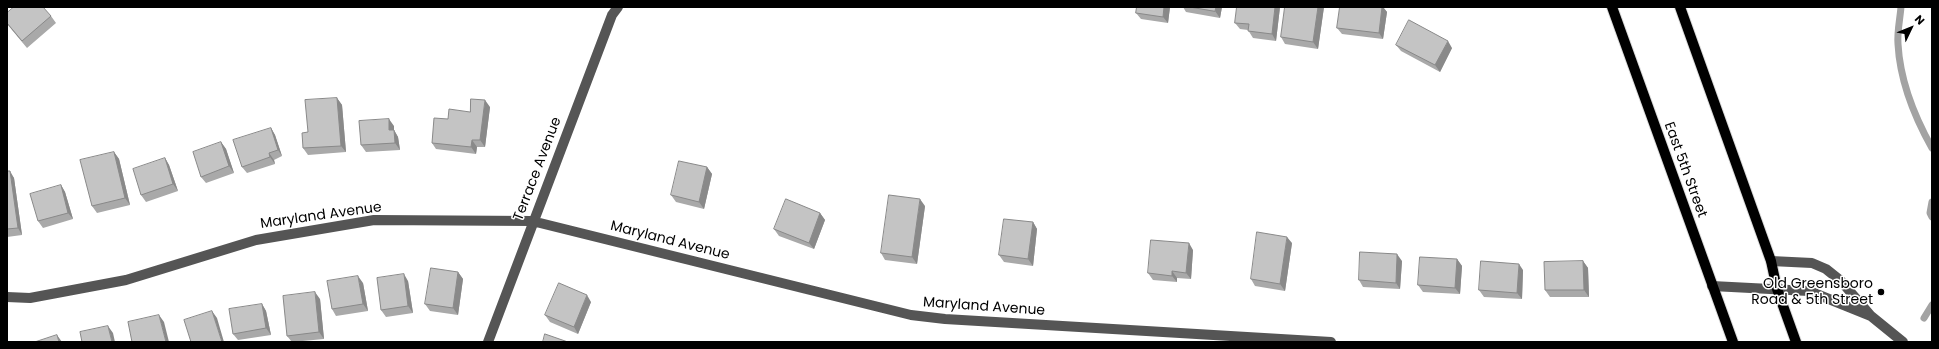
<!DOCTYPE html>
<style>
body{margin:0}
#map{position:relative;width:1939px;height:349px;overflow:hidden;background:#fff;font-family:Poppins,sans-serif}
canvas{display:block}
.frame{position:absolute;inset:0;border:8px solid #000;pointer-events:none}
.north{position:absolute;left:1891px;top:8px;width:40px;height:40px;-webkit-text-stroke:3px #fff;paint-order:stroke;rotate:47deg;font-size:11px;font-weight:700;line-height:16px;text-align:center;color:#000}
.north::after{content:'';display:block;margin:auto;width:14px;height:18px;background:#000;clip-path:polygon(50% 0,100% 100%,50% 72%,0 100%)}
</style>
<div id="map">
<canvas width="1939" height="349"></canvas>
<div class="frame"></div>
<div class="north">N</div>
</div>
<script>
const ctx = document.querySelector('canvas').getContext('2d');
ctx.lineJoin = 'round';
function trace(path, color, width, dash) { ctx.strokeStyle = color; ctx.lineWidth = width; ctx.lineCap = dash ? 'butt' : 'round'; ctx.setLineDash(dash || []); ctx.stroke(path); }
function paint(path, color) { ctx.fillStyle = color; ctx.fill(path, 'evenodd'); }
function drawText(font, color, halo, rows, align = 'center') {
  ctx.font = font + ' Poppins,sans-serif'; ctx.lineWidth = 3; ctx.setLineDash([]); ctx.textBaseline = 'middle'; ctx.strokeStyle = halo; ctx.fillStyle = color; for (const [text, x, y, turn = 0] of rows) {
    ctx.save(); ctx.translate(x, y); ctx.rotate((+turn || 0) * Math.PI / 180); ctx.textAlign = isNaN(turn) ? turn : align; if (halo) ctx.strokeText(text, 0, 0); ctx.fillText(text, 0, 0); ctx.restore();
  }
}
const stream = new Path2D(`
 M 1901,7 C 1900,19 1897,32 1898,44 C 1900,81 1914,116 1932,148
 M 1932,202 L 1930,213 L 1932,217
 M 1924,318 L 1932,305`);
const minor = new Path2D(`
 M 1771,261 L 1812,263 L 1826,269 L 1841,281 L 1871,316 L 1903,342
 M 1712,286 L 1809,291 L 1871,316
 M 7,297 L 30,298 L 126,280 L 256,240 L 374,220 L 532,221 L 911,315 L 945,319 L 1331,342
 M 488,342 L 612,15 L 618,7`);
const major = new Path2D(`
 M 1612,7 L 1733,342
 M 1680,7 L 1771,261 L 1777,289 L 1796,342`);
const wall = new Path2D(`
 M 1137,7 L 1170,7 L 1168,23 L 1141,19 L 1136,13 Z
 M 1183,7 L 1222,7 L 1220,18 L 1186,12 Z
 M 1237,7 L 1280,7 L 1276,41 L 1253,38 L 1248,30 L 1240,29 L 1235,23 Z
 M 1285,7 L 1324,7 L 1318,49 L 1285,44 L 1281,37 Z
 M 1340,7 L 1383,7 L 1387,12 L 1383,39 L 1342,34 L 1337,28 Z
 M 7,13 L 51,16 L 56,23 L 27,48 L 7,24 Z
 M 1396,45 L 1452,48 L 1440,72 L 1401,51 Z
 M 337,98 L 342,105 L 346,152 L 308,155 L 303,148 L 308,132 Z
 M 490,107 L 485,147 L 477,147 L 476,154 L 436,149 L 432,143 L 448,119 L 470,112 Z
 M 394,126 L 394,130 L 398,137 L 400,150 L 366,152 L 361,145 Z
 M 271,128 L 275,135 L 282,156 L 274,160 L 275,164 L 247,173 L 242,167 Z
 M 221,142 L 226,149 L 234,173 L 206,183 L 201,177 Z
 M 114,152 L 119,159 L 130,205 L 97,213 L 92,206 Z
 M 165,158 L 169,165 L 178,191 L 146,202 L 141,195 Z
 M 707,167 L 712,174 L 704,209 L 676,202 L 671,195 Z
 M 7,171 L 14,178 L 22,235 L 7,237 Z
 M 61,185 L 65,192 L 73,219 L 43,228 L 38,221 Z
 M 925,206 L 917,264 L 885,260 L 881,253 Z
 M 820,213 L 825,220 L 814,249 L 779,236 L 774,229 Z
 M 1033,222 L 1037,229 L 1033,266 L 1004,262 L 999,255 Z
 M 1292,243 L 1285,291 L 1255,286 L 1251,279 Z
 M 1193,250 L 1191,279 L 1177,278 L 1177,282 L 1153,280 L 1148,273 Z
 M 1457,259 L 1462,266 L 1460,294 L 1423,292 L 1418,285 Z
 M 1402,261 L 1400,289 L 1363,287 L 1359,280 Z
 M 1583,261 L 1588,268 L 1589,297 L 1550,297 L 1545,290 Z
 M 1523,270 L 1522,299 L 1484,297 L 1479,290 Z
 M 458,272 L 463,279 L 458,315 L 430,311 L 425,304 Z
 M 408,281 L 413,313 L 386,317 L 381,310 Z
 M 363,283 L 368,311 L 336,316 L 332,309 Z
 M 320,299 L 324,339 L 292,342 L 287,336 Z
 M 591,302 L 578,334 L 550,322 L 545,315 Z
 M 262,304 L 266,311 L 271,335 L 238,340 L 233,334 Z`);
const shadedWall = new Path2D(`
 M 1164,7 L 1170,7 L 1168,23 L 1163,17 Z
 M 1216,7 L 1222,7 L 1220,18 L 1215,11 Z
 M 1275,7 L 1280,7 L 1276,41 L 1272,34 Z
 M 1318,7 L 1324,7 L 1318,49 L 1313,42 Z
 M 1382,7 L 1383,7 L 1387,12 L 1383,39 L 1379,33 Z
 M 1448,41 L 1452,48 L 1440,72 L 1435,65 Z
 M 337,98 L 342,105 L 346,152 L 341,146 Z
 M 485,100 L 490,107 L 485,147 L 480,140 Z
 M 389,119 L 394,126 L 394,137 L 389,130 Z
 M 271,128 L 275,135 L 282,156 L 278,150 Z
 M 394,130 L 398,137 L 400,150 L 395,143 Z
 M 472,140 L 477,147 L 476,154 L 471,147 Z
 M 221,142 L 226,149 L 234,173 L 229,166 Z
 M 114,152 L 119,159 L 130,205 L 125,198 Z
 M 269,153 L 274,160 L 275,164 L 270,157 Z
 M 165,158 L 169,165 L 178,191 L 173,184 Z
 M 707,167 L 712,174 L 704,209 L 699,202 Z
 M 10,171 L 14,178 L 22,235 L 18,228 Z
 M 61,185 L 65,192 L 73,219 L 68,213 Z
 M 920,199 L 925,206 L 917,264 L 912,257 Z
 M 820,213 L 825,220 L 814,249 L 809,243 Z
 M 1033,222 L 1037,229 L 1033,266 L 1028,259 Z
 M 1287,237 L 1292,243 L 1285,291 L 1280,284 Z
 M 1189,243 L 1193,250 L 1191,279 L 1186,273 Z
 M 1397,254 L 1402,261 L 1400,289 L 1396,283 Z
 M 1457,259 L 1462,266 L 1460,294 L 1455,288 Z
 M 1583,261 L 1588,268 L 1589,297 L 1584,290 Z
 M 1519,264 L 1523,270 L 1522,299 L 1517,293 Z
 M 1172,271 L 1177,278 L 1177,282 L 1172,276 Z
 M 458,272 L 463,279 L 458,315 L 453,308 Z
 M 404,274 L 408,281 L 413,313 L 408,306 Z
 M 358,276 L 363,283 L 368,311 L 363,304 Z
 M 315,292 L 320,299 L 324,339 L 319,332 Z
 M 587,295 L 591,302 L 578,334 L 574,327 Z
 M 262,304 L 266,311 L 271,335 L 266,328 Z
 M 212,311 L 217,318 L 224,342 L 222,342 Z
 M 159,315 L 164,322 L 169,342 L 166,342 Z
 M 108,326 L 113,333 L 115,342 L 112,342 Z
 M 57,335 L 62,342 L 59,342 Z`);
const building = new Path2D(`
 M 14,7 L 43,7 L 51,16 L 22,41 L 7,23 L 7,13 Z
 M 1137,7 L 1164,7 L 1163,17 L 1136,13 Z
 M 1190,7 L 1216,7 L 1215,11 Z
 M 1237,7 L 1275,7 L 1272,34 L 1248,31 L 1249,24 L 1235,23 Z
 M 1285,7 L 1318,7 L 1313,42 L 1281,37 Z
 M 1340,7 L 1382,7 L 1379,33 L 1337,28 Z
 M 1409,20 L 1448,41 L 1435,65 L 1396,45 Z
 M 337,98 L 341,146 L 303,148 L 302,133 L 308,132 L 305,100 Z
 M 471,99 L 485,100 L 480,140 L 472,140 L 471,147 L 432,143 L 434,118 L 448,119 L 449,109 L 470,112 Z
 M 389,119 L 389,130 L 394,130 L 395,143 L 361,145 L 359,121 Z
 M 271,128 L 278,150 L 269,153 L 270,157 L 242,167 L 233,140 Z
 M 221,142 L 229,166 L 201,177 L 193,152 Z
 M 114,152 L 125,198 L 92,206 L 80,160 Z
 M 165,158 L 173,184 L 141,195 L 133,169 Z
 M 679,161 L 707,167 L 699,202 L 671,195 Z
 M 7,171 L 10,171 L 18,228 L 7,229 Z
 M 61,185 L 68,213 L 38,221 L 30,194 Z
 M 889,195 L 920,199 L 912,257 L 881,253 Z
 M 786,199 L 820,213 L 809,243 L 774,229 Z
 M 1004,219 L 1033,222 L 1028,259 L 999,255 Z
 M 1257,232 L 1287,237 L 1280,284 L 1251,279 Z
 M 1151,240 L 1189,243 L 1186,273 L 1172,271 L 1172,276 L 1148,273 Z
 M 1360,252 L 1397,254 L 1396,283 L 1359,280 Z
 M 1420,257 L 1457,259 L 1455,288 L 1418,285 Z
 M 1481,261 L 1519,264 L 1517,293 L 1479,290 Z
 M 1583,261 L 1584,290 L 1545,290 L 1544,262 Z
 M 431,268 L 458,272 L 453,308 L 425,304 Z
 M 404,274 L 408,306 L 381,310 L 377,278 Z
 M 358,276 L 363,304 L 332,309 L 327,281 Z
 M 559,283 L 587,295 L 574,327 L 545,315 Z
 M 315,292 L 319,332 L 287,336 L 283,296 Z
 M 262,304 L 266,328 L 233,334 L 229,309 Z
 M 212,311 L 222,342 L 191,342 L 184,320 Z
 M 159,315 L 166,342 L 132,342 L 128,322 Z
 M 108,326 L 112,342 L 82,342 L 80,332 Z
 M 545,334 L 568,342 L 543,342 Z
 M 57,335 L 59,342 L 35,342 Z`);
const markers = [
 [1881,292,4,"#000"]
];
const streetNames = [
 ["Terrace Avenue",538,169,-69],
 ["East 5th Street",1685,170,70],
 ["Maryland Avenue",321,216,-8],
 ["Maryland Avenue",670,241,14],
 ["Maryland Avenue",984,307,4]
];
const poiNames = [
 ["Old Greensboro",1873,284],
 ["Road & 5th Street",1873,300]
];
trace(stream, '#a3a3a3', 7);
trace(major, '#dbdbdb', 12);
trace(minor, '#555', 10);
trace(major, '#000', 10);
paint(wall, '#a9a9a9');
paint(shadedWall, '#898989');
paint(building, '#c4c4c4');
trace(building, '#898989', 1);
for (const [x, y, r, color] of markers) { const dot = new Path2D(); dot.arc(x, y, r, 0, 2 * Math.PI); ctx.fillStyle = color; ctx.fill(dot); trace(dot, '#fff', 1.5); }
drawText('14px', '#000', '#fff', streetNames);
drawText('14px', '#000', '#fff', poiNames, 'right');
</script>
